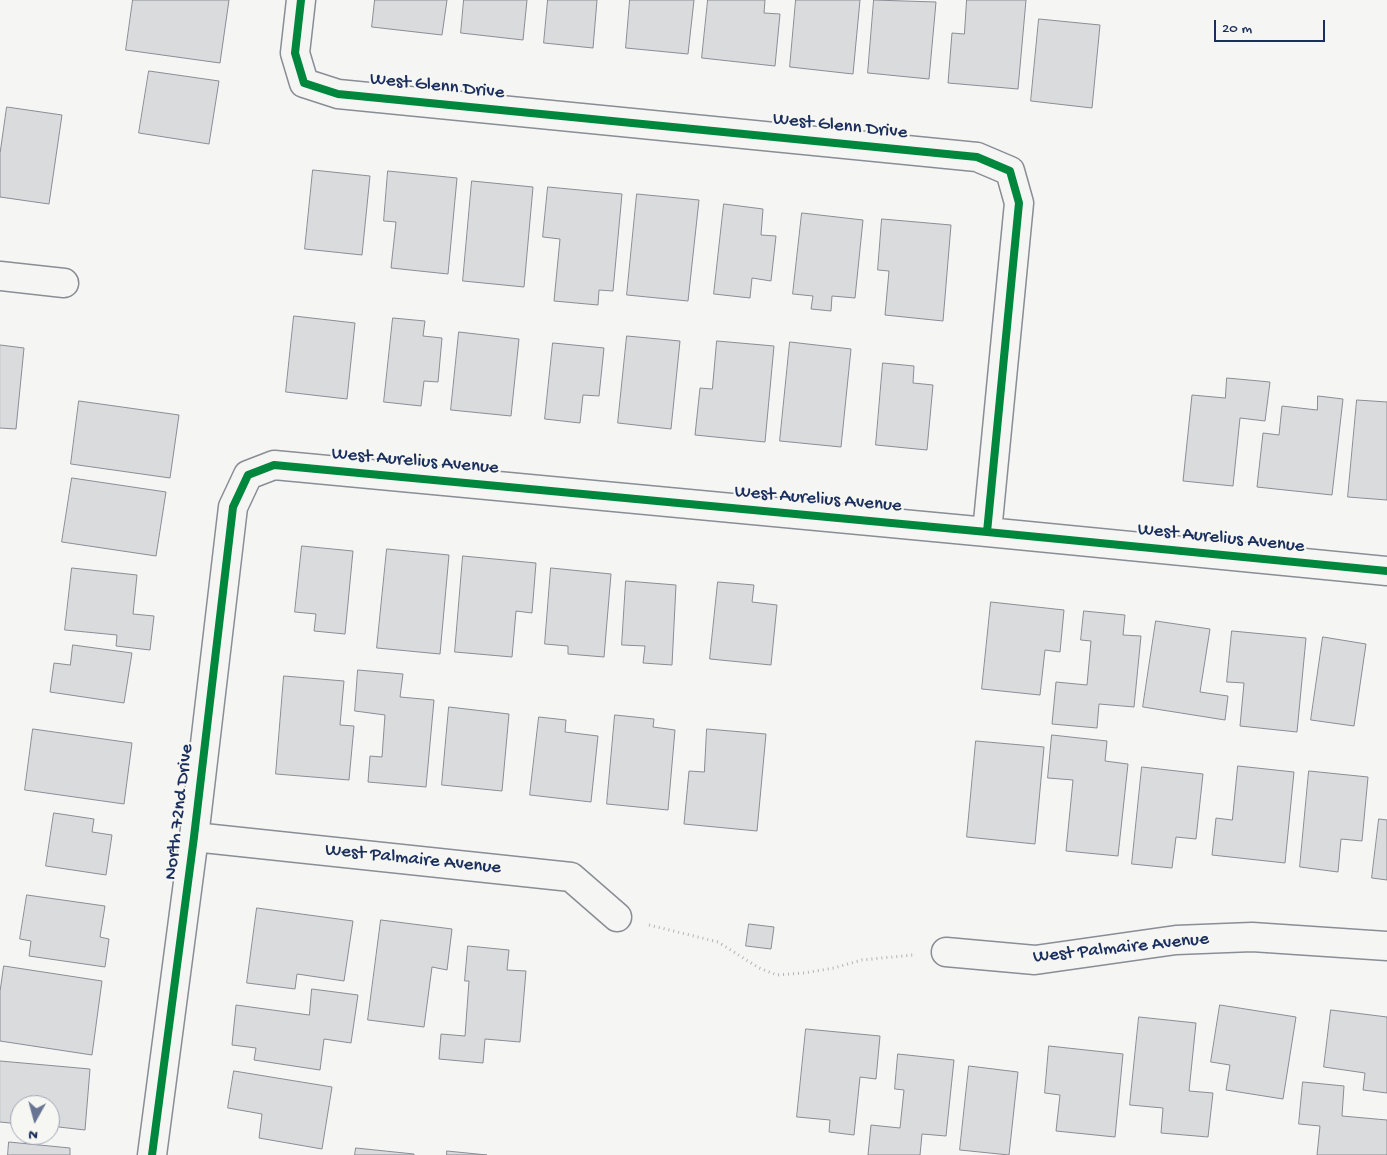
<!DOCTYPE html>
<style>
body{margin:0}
#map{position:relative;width:1387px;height:1155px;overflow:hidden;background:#f5f5f3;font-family:"Gochi Hand",sans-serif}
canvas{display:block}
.north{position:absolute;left:10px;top:1095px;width:50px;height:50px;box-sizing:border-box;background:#f6f6f2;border:1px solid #9ea6b7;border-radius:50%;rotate:187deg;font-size:14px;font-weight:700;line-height:20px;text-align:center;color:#1b2f5e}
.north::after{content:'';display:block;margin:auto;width:18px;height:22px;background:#677492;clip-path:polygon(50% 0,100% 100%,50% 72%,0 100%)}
.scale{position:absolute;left:1214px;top:20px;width:111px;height:22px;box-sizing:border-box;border:2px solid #1b2f5e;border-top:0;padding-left:6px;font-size:15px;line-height:18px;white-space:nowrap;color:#1b2f5e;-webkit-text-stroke:4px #f6f6f2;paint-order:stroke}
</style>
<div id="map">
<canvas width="1387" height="1155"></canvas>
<div class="north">N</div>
<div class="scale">20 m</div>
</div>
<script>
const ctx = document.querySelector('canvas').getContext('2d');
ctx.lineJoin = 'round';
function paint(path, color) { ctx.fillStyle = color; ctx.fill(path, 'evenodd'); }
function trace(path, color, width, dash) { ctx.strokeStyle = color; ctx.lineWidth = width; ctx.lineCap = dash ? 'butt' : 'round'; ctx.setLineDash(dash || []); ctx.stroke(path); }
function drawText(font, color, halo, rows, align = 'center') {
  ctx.font = font + ' "Gochi Hand",sans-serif'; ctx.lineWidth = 4.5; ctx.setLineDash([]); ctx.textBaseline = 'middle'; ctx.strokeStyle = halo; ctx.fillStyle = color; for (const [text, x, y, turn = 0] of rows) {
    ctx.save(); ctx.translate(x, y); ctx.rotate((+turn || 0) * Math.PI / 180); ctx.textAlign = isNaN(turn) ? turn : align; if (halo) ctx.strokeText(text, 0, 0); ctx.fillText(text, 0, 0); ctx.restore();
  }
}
const building = new Path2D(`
 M 133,0 L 229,0 L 220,63 L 126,50 Z
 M 375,0 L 447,0 L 442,35 L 372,27 Z
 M 464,0 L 527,0 L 523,40 L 461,33 Z
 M 548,0 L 597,0 L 593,48 L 544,43 Z
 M 630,0 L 694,0 L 688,54 L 626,48 Z
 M 708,0 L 765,0 L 764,13 L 780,14 L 775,66 L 702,58 Z
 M 796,0 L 860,0 L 853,74 L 790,67 Z
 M 874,0 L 936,2 L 929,79 L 868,73 Z
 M 967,0 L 1026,0 L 1018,89 L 948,83 L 952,33 L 964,34 Z
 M 1039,19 L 1100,25 L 1092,108 L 1031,101 Z
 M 149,71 L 219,81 L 209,144 L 139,133 Z
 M 7,107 L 62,115 L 49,204 L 0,197 L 0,154 Z
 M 313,170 L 370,176 L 362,255 L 305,249 Z
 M 388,171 L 457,178 L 448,274 L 391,268 L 396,222 L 384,221 Z
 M 472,181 L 533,187 L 524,287 L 463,281 Z
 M 548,187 L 622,194 L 613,291 L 599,290 L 598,305 L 554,301 L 560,239 L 543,237 Z
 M 637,194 L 699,200 L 688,301 L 627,295 Z
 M 724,204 L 763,209 L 761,235 L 776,236 L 771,281 L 752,278 L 750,298 L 714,294 Z
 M 802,213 L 863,220 L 855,298 L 832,296 L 831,311 L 811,309 L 813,296 L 793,294 Z
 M 882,219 L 951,225 L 943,321 L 885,315 L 889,271 L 878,270 Z
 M 294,316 L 355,323 L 347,399 L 286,392 Z
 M 393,318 L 425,321 L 423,336 L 442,338 L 438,382 L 424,381 L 421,406 L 384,402 Z
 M 459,332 L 519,339 L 511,416 L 451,410 Z
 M 627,336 L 680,341 L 671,429 L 618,423 Z
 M 717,341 L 774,346 L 765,442 L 695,435 L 700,388 L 712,389 Z
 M 790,342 L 851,349 L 841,447 L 780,441 Z
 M 553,343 L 604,348 L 599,396 L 583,395 L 580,423 L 545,419 Z
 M 0,345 L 24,348 L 16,429 L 0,428 Z
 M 883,363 L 914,366 L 913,383 L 933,385 L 927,450 L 876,445 Z
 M 1227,378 L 1270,382 L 1265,421 L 1240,418 L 1233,486 L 1183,481 L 1192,395 L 1225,398 Z
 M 1318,396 L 1343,399 L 1332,495 L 1257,487 L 1263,433 L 1279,435 L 1282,406 L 1317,410 Z
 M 1357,400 L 1387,402 L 1387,500 L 1348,497 Z
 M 79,401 L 179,415 L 170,478 L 71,464 Z
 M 72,478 L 166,492 L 156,556 L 62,542 Z
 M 302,546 L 353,551 L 345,634 L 314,631 L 316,614 L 295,612 Z
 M 387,549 L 449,555 L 440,654 L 377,648 Z
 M 463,556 L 536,563 L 532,613 L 516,611 L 512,657 L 455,652 Z
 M 72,568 L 137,575 L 133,614 L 154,616 L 150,650 L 116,646 L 117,635 L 65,630 Z
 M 551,568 L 611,574 L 604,657 L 568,654 L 568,646 L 545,644 Z
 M 626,581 L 676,585 L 672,665 L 643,663 L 645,646 L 622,645 Z
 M 718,582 L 754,585 L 752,602 L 777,605 L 771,665 L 710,659 Z
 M 991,602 L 1064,610 L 1060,652 L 1045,650 L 1040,695 L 982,689 Z
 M 1084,611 L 1125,615 L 1123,635 L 1141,636 L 1134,707 L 1099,704 L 1097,728 L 1052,724 L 1056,682 L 1087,685 L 1091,641 L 1081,640 Z
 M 1156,621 L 1210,629 L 1200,692 L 1228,696 L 1225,720 L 1143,707 Z
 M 1232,631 L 1306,638 L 1297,732 L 1240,726 L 1244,683 L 1227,682 Z
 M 1323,637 L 1366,644 L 1354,726 L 1311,720 Z
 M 73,645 L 132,653 L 124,703 L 50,692 L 54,663 L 70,665 Z
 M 358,670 L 403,674 L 400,697 L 434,700 L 426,787 L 368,782 L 370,756 L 382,757 L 385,715 L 355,711 Z
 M 284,676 L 344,681 L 340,725 L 354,726 L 349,780 L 276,774 Z
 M 449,707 L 509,714 L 502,791 L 442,785 Z
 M 615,715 L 654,719 L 653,727 L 675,730 L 668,810 L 607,804 Z
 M 539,717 L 566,720 L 565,732 L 598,736 L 591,802 L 530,795 Z
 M 33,729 L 132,743 L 124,804 L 25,790 Z
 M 707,729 L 766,734 L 757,831 L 684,824 L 689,771 L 704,772 Z
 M 1052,735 L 1107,741 L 1105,761 L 1128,764 L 1118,856 L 1066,851 L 1073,780 L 1048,778 Z
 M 976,741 L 1044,747 L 1035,844 L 967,837 Z
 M 1238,766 L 1294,772 L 1285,863 L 1212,855 L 1216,818 L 1232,820 Z
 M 1142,767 L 1203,774 L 1196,839 L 1176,837 L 1172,868 L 1132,864 Z
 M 1309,771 L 1368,777 L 1362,841 L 1341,839 L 1338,872 L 1300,867 Z
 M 54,813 L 94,819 L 92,832 L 112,835 L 106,875 L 46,866 Z
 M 1379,819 L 1387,820 L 1387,880 L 1372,878 Z
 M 27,895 L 105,906 L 100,937 L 109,939 L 105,967 L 29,956 L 31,941 L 20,939 Z
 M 257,908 L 353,921 L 344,981 L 297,974 L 295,989 L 247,983 Z
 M 381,920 L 452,929 L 447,970 L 432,967 L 424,1027 L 368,1020 Z
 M 749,924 L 774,927 L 771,949 L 746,946 Z
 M 468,946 L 509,950 L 507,970 L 526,971 L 520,1042 L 485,1039 L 483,1063 L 439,1059 L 441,1034 L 465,1036 L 469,981 L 465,981 Z
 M 4,966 L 102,981 L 92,1055 L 0,1041 L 0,992 Z
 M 312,989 L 358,995 L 351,1043 L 324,1039 L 320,1070 L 254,1060 L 256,1048 L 232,1045 L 236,1005 L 309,1015 Z
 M 1220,1005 L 1296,1017 L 1283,1099 L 1226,1090 L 1230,1065 L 1211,1062 Z
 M 1331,1010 L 1387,1017 L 1387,1093 L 1363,1090 L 1365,1073 L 1324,1067 Z
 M 1139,1017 L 1196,1023 L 1189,1091 L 1213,1093 L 1208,1137 L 1161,1133 L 1163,1108 L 1130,1105 Z
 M 806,1029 L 880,1036 L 876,1079 L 860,1077 L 854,1135 L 829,1132 L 830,1120 L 797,1117 Z
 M 1049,1046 L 1123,1054 L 1115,1137 L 1056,1131 L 1060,1095 L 1045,1093 Z
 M 898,1054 L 954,1060 L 946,1136 L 922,1134 L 920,1155 L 868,1155 L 871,1125 L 900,1128 L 904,1090 L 895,1089 Z
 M 0,1061 L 90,1069 L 85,1130 L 50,1126 L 50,1105 L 20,1105 L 20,1124 L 0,1122 Z
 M 969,1066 L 1018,1072 L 1009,1155 L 960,1150 Z
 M 234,1071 L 332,1087 L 322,1149 L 259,1138 L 262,1114 L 228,1108 Z
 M 1303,1082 L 1344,1086 L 1342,1116 L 1387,1120 L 1387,1155 L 1317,1155 L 1320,1126 L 1299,1124 Z
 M 9,1142 L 70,1148 L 70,1155 L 8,1155 Z
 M 356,1148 L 414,1154 L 414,1155 L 355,1155 Z
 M 447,1151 L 487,1155 L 447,1155 Z`);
const path = new Path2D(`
 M 649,925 L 718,942 L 759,968 L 777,975 L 804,973 L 834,968 L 862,960 L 913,955`);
const minor = new Path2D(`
 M 301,0 L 295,53 L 304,83 L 338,94 L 977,157 L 1010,171 L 1019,203 L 987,532
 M 0,276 L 64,283
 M 194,837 L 571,877 L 617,917
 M 946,952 L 1035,960 L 1176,940 L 1252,937 L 1387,946
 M 152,1155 L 194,837 L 233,507 L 248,475 L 274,465 L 987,532 L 1387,571`);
const cycleway = new Path2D(`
 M 301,0 L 295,53 L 304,83 L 338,94 L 977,157 L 1010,171 L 1019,203 L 987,532
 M 152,1155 L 194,837 L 233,507 L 248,475 L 274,465 L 987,532 L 1387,571`);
const streetNames = [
 ["West Glenn Drive",437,87,6],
 ["West Glenn Drive",840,127,6],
 ["West Aurelius Avenue",415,462,5],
 ["West Aurelius Avenue",818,500,5],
 ["West Aurelius Avenue",1221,539,6],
 ["North 72nd Drive",180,812,-83],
 ["West Palmaire Avenue",413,860,6],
 ["West Palmaire Avenue",1121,949,-6]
];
paint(building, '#dadbdc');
trace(building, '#898d95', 1);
trace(minor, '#898d95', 31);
trace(path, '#b2b4b9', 3, [1, 4]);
trace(minor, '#f5f5f3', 28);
trace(cycleway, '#00873e', 8);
drawText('19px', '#1b2f5e', '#f6f6f2', streetNames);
</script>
